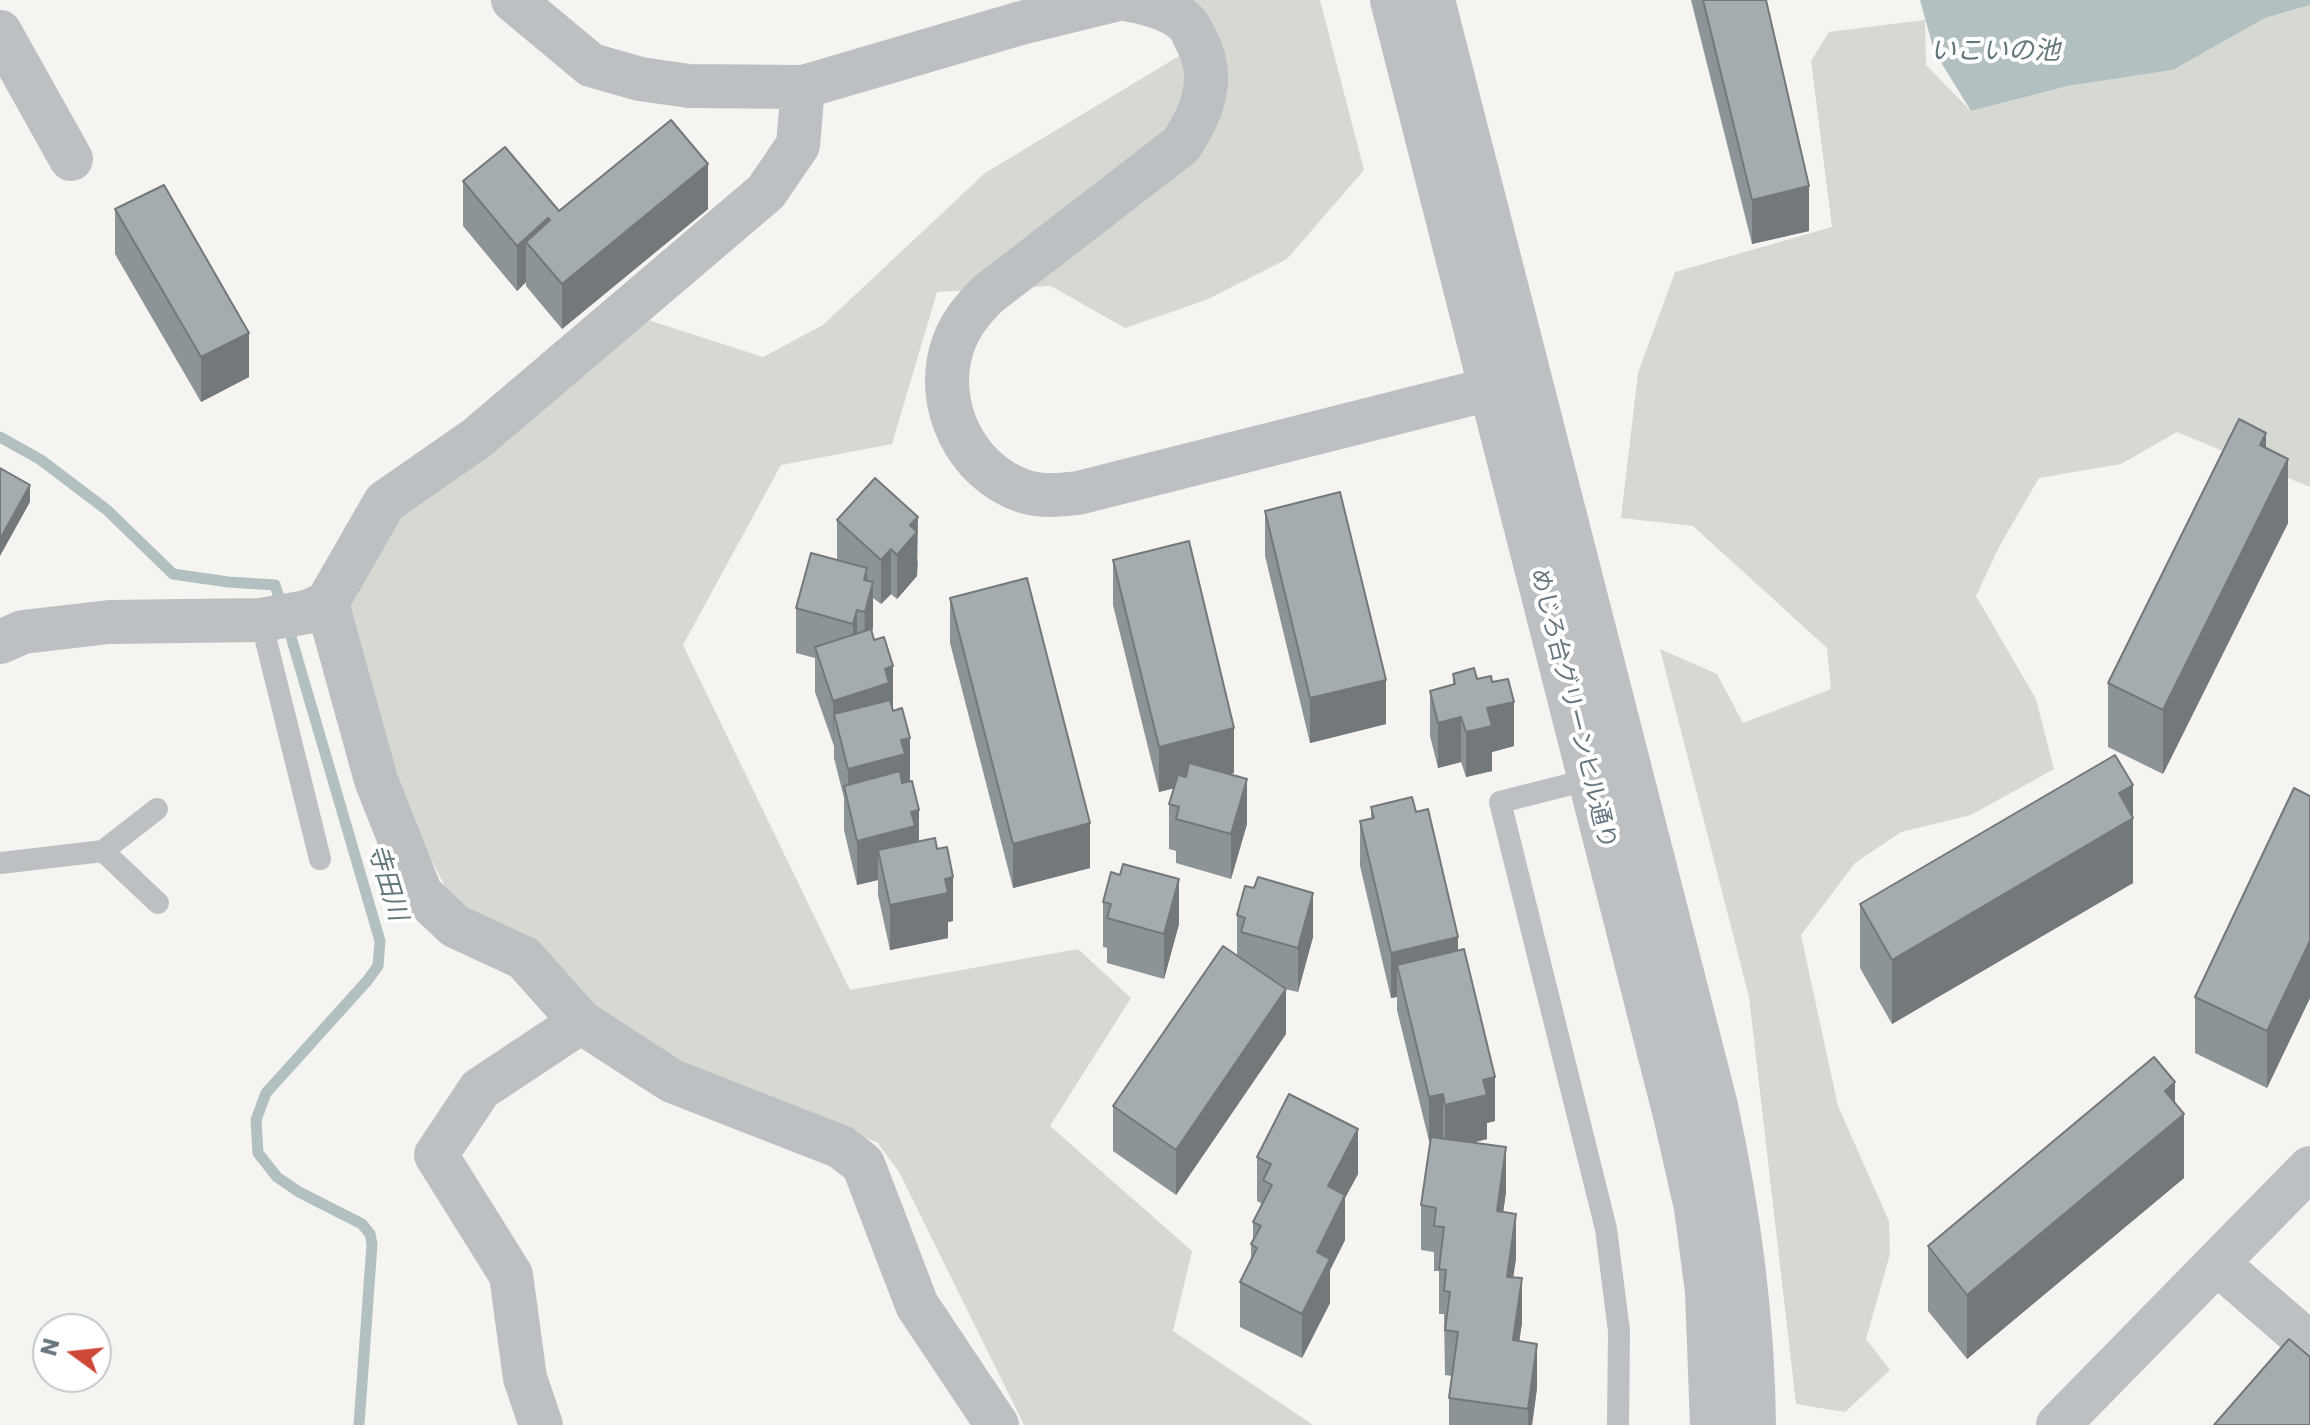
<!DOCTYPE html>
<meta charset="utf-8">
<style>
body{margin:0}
#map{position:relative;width:2310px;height:1425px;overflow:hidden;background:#f5f4f1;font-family:Poppins,sans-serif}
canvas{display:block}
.north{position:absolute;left:32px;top:1313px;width:80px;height:80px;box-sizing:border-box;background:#fff;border:2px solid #c2c9cc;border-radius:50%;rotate:285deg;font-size:22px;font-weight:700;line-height:32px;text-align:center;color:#67777f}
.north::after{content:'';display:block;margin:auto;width:28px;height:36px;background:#ce4838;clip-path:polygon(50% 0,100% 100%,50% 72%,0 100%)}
</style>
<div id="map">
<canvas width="2310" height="1425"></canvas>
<div class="north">N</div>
</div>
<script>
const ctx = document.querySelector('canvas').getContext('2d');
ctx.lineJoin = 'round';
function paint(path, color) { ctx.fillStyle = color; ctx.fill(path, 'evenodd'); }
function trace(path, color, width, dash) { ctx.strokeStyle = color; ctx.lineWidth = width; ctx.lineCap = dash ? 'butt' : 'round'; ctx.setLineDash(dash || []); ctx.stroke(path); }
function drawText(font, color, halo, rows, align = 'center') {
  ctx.font = font + ' Poppins,"Noto Sans JP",sans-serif'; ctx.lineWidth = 8; ctx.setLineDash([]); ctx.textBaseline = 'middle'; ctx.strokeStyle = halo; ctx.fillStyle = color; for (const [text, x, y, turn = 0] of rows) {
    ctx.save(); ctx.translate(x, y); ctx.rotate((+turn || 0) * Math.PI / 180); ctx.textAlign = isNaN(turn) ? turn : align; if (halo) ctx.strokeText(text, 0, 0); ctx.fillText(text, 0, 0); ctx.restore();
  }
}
const green = new Path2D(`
 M 1156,0 L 1320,0 L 1364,170 L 1287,259 L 1206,300 L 1125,328 L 1051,286 L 937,292 L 892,444 L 781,465 L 683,645 L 850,990 L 1078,949 L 1131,998 L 1050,1126 L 1192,1251 L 1173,1331 L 1313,1425 L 1024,1425 L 899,1172 L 877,1142 L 696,1078 L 455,906 L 384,767 L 343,615 L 402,517 L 648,320 L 763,357 L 823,325 L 985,173 L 1194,47 Z
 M 2310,5 L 2310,487 L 2177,432 L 2121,464 L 2039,478 L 1999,547 L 1976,596 L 2036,699 L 2054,769 L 1971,815 L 1901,832 L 1855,863 L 1801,935 L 1838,1106 L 1889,1221 L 1890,1254 L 1866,1339 L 1890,1370 L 1845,1412 L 1796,1404 L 1749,997 L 1660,649 L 1717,674 L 1743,723 L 1831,689 L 1827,648 L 1693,526 L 1621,518 L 1638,373 L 1675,272 L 1832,227 L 1811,61 L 1829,32 L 1925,20 L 1926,65 L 1971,111 L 2068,86 L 2173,70 L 2265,18 Z`);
const water = new Path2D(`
 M 1920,0 L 2310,0 L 2310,5 L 2265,18 L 2173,70 L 2068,86 L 1971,111 L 1934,51 Z`);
const stream = new Path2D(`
 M 0,437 L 41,460 L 107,510 L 173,574 L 228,582 L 275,585 L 282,607
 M 287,623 L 380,941 L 378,966 L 367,981 L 266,1093 L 256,1120 L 258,1153 L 277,1177 L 299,1192 L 362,1224 L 370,1234 L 372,1244 L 359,1425`);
const service = new Path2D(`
 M 261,620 L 320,859
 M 1595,778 L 1500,802 L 1606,1229 L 1619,1331 L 1618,1425
 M 103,851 L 157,809
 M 0,863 L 103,851 L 158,903`);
const minor = new Path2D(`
 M 513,0 L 591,65 L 640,79 L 689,86 L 803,87 L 1021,23 L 1115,0
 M 1130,0 C 1148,3 1174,10 1187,24 C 1191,28 1194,36 1196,40 C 1217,78 1202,113 1181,145 L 988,294 C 973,309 960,324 953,345 C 933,403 965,471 1023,491 C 1041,497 1060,495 1078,493 L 1490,389 L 1526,384
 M 0,32 L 71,159
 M 327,603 L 376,780 L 421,894 L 455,926 L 524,958 L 581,1022 L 672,1081 L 841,1147 L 863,1164 L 917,1305 L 997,1425
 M 0,642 L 23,632 L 109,622 L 261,620 L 307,612 L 327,603 L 385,502 L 477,438 L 766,192 L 798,145 L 803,87
 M 2218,1264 L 2310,1344
 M 541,1425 L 525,1378 L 511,1275 L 436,1155 L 480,1089 L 581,1022
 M 2058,1425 L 2310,1168`);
const tertiary = new Path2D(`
 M 1392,0 L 1675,1115 L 1696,1208 L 1707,1291 L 1712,1425
 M 1433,0 L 1716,1106 C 1739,1213 1753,1316 1754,1425`);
const wall = new Path2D(`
 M 1691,0 L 1766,0 L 1809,231 L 1752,244 Z
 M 463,181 L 559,211 L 708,209 L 562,329 L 526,286 L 526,282 L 517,291 L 463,226 Z
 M 115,209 L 249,377 L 201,402 L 115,254 Z
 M 2266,448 L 2288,523 L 2163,774 L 2108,747 L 2108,683 Z
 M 1265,511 L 1386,724 L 1310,743 L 1265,556 Z
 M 837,520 L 918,561 L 917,576 L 897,599 L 891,594 L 881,604 L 873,598 L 873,627 L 872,633 L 893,711 L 910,781 L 919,841 L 953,921 L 948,922 L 948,938 L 890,950 L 878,895 L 878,880 L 857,885 L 844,830 L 844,798 L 834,758 L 834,746 L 815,692 L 815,658 L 796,653 L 796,608 L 837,560 Z
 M 1113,560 L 1234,773 L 1229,774 L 1247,824 L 1231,879 L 1176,863 L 1176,851 L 1169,849 L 1169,804 L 1174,788 L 1159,792 L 1113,605 Z
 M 950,598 L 1090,868 L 1013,888 L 950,643 Z
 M 1453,674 L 1477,679 L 1514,746 L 1492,752 L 1492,771 L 1466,777 L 1461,762 L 1438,768 L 1430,736 L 1430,691 L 1453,685 Z
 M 2310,796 L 2310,998 L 2267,1088 L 2195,1053 L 2195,997 Z
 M 1371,807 L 1458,950 L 1495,1121 L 1487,1123 L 1487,1139 L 1473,1143 L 1506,1192 L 1503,1212 L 1516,1258 L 1513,1277 L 1522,1323 L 1519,1341 L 1537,1388 L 1532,1425 L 1449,1425 L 1449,1398 L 1452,1376 L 1445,1375 L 1444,1314 L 1439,1314 L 1439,1271 L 1434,1271 L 1434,1252 L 1421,1250 L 1421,1205 L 1430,1141 L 1429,1141 L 1397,1010 L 1397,997 L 1391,998 L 1360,866 L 1360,821 L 1371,819 Z
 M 2133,817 L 2133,883 L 1892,1024 L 1860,968 L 1860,904 Z
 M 1103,902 L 1179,924 L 1164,979 L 1107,963 L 1107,948 L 1103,947 Z
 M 1237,915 L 1313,937 L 1298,992 L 1285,989 L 1286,1034 L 1176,1195 L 1113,1151 L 1113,1106 L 1237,956 Z
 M 2175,1103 L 2184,1178 L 1967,1359 L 1928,1311 L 1928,1246 Z
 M 1257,1157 L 1358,1174 L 1345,1198 L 1345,1240 L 1330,1270 L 1330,1303 L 1302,1358 L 1240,1327 L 1240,1282 L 1251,1259 L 1251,1244 L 1253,1240 L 1253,1222 L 1262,1204 L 1257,1201 Z`);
const shadedWall = new Path2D(`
 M 708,164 L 708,209 L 562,329 L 562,284 Z
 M 1809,186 L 1809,231 L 1752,244 L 1752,200 Z
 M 548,218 L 548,263 L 526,242 L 526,282 L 517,291 L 517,246 Z
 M 249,333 L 249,377 L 201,402 L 201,357 Z
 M 2266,433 L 2266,497 L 2260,445 Z
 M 2288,459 L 2288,523 L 2163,774 L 2163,710 Z
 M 30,485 L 30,502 L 0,556 L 0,539 Z
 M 918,517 L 917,576 L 897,599 L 897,555 L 910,525 Z
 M 891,549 L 891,594 L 881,604 L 881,560 Z
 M 867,568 L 867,606 L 873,582 L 873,627 L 865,656 L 864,580 Z
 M 857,610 L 857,654 L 853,668 L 853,624 Z
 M 893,666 L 893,711 L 834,714 L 833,746 L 833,701 L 885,669 Z
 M 1386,680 L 1386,724 L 1310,743 L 1310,698 Z
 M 1514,702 L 1514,746 L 1492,752 L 1492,771 L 1466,777 L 1466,732 L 1487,708 Z
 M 1461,717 L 1461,762 L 1438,768 L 1438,723 Z
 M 1234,728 L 1234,773 L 1159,792 L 1159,747 Z
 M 910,738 L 910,783 L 848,802 L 848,769 L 901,740 Z
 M 1247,779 L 1247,824 L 1231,879 L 1231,834 Z
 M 2133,785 L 2133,883 L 1892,1024 L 1892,960 L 2119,793 Z
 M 919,810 L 919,855 L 878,850 L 878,880 L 857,885 L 857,841 L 911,812 Z
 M 1090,823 L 1090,868 L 1013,888 L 1013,844 Z
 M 953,877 L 953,921 L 948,922 L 948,938 L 890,950 L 890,905 L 945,879 Z
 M 1179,879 L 1179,924 L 1164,979 L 1164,934 Z
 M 1313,893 L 1313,937 L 1298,992 L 1298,948 Z
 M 1458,937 L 1458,982 L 1397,965 L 1397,997 L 1391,998 L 1391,953 Z
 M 2310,941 L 2310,998 L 2267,1088 L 2267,1031 Z
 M 1286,989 L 1286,1034 L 1176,1195 L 1176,1150 Z
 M 1495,1077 L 1495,1121 L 1487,1123 L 1487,1139 L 1445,1149 L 1445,1105 L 1483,1080 Z
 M 2175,1082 L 2175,1122 L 2184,1114 L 2184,1178 L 1967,1359 L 1967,1295 L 2165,1091 Z
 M 1443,1094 L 1443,1138 L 1429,1141 L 1429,1097 Z
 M 1358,1129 L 1358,1174 L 1345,1198 L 1345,1240 L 1330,1270 L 1330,1303 L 1302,1358 L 1302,1314 L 1317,1252 L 1328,1186 Z
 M 1506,1147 L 1506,1192 L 1497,1256 L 1497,1211 Z
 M 1516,1214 L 1516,1258 L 1507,1321 L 1507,1277 Z
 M 1522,1278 L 1522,1323 L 1513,1384 L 1513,1340 Z
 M 1537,1344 L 1537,1388 L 1532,1425 L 1528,1425 L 1528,1409 Z`);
const building = new Path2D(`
 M 1703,0 L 1766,0 L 1809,186 L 1752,200 Z
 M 671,120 L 708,164 L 562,284 L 526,242 L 550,220 L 548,218 L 517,246 L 463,181 L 505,147 L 559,211 Z
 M 164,185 L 249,333 L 201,357 L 115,209 Z
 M 2239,419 L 2266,433 L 2260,445 L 2288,459 L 2163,710 L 2108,683 Z
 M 0,468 L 30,485 L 0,539 Z
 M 875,478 L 918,517 L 910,525 L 917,532 L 897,555 L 891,549 L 881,560 L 837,520 Z
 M 1340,492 L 1386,680 L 1310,698 L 1265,511 Z
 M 1189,541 L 1234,728 L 1159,747 L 1113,560 Z
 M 811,553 L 867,568 L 864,580 L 873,582 L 865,612 L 857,610 L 853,624 L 796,608 Z
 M 1027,578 L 1090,823 L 1013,844 L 950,598 Z
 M 871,629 L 874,640 L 884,637 L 893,666 L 885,669 L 889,683 L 833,701 L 815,647 Z
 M 1474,668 L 1477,679 L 1491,676 L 1492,682 L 1508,679 L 1514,702 L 1487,708 L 1492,726 L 1466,732 L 1461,717 L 1438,723 L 1430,691 L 1455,684 L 1453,674 Z
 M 890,700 L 893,711 L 902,708 L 910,738 L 901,740 L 905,754 L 848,769 L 834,714 Z
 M 2115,755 L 2133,785 L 2119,793 L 2133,818 L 1892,960 L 1860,904 Z
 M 1189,763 L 1247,779 L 1231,834 L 1176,819 L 1179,807 L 1169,804 L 1178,775 L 1186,777 Z
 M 900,771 L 902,783 L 912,781 L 919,810 L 911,812 L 915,826 L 857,841 L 844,786 Z
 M 2294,788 L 2310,796 L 2310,941 L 2267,1031 L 2195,997 Z
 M 1412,797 L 1416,812 L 1428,809 L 1458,937 L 1391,953 L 1360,821 L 1374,818 L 1371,807 Z
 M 935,838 L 937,849 L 947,847 L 953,877 L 945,879 L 948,893 L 890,905 L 878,850 Z
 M 1123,864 L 1179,879 L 1164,934 L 1107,918 L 1111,904 L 1103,902 L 1111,872 L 1120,875 Z
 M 1258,877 L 1313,893 L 1298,948 L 1241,932 L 1245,918 L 1237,915 L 1245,886 L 1254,888 Z
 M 1223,946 L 1286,989 L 1176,1150 L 1113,1106 Z
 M 1464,949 L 1495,1077 L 1483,1080 L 1487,1095 L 1445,1105 L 1443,1094 L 1429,1097 L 1397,965 Z
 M 2154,1057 L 2175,1082 L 2165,1091 L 2184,1114 L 1967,1295 L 1928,1246 Z
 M 1289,1094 L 1358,1129 L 1328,1186 L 1345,1195 L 1317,1252 L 1330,1259 L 1302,1314 L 1240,1282 L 1257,1248 L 1251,1244 L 1261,1226 L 1253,1222 L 1272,1185 L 1263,1180 L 1271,1164 L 1257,1157 Z
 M 1431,1137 L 1506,1147 L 1497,1211 L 1516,1214 L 1507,1277 L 1522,1278 L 1513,1340 L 1537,1344 L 1528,1409 L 1449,1398 L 1458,1332 L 1445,1330 L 1450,1292 L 1444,1291 L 1446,1270 L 1439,1269 L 1444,1227 L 1434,1226 L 1436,1208 L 1421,1205 Z
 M 2289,1339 L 2310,1357 L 2310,1425 L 2214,1425 Z`);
const streetNames = [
 ["めじろ台グリーンヒル通り",1572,709,76]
];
const waterNames = [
 ["いこいの池",1995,52],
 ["寺田川",386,883,73]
];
paint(green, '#d5d9d1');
paint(water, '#b2c0c2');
trace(stream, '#b2c0c2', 11);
trace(service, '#bcc0c3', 22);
trace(minor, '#bcc0c3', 44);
trace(tertiary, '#bcc0c3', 44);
paint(wall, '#8d9497');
paint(shadedWall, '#73787b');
paint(building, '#a4acb0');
trace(building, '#73787b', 2);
drawText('24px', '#67777f', '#fff', streetNames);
drawText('italic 26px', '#63787c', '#fff', waterNames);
</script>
